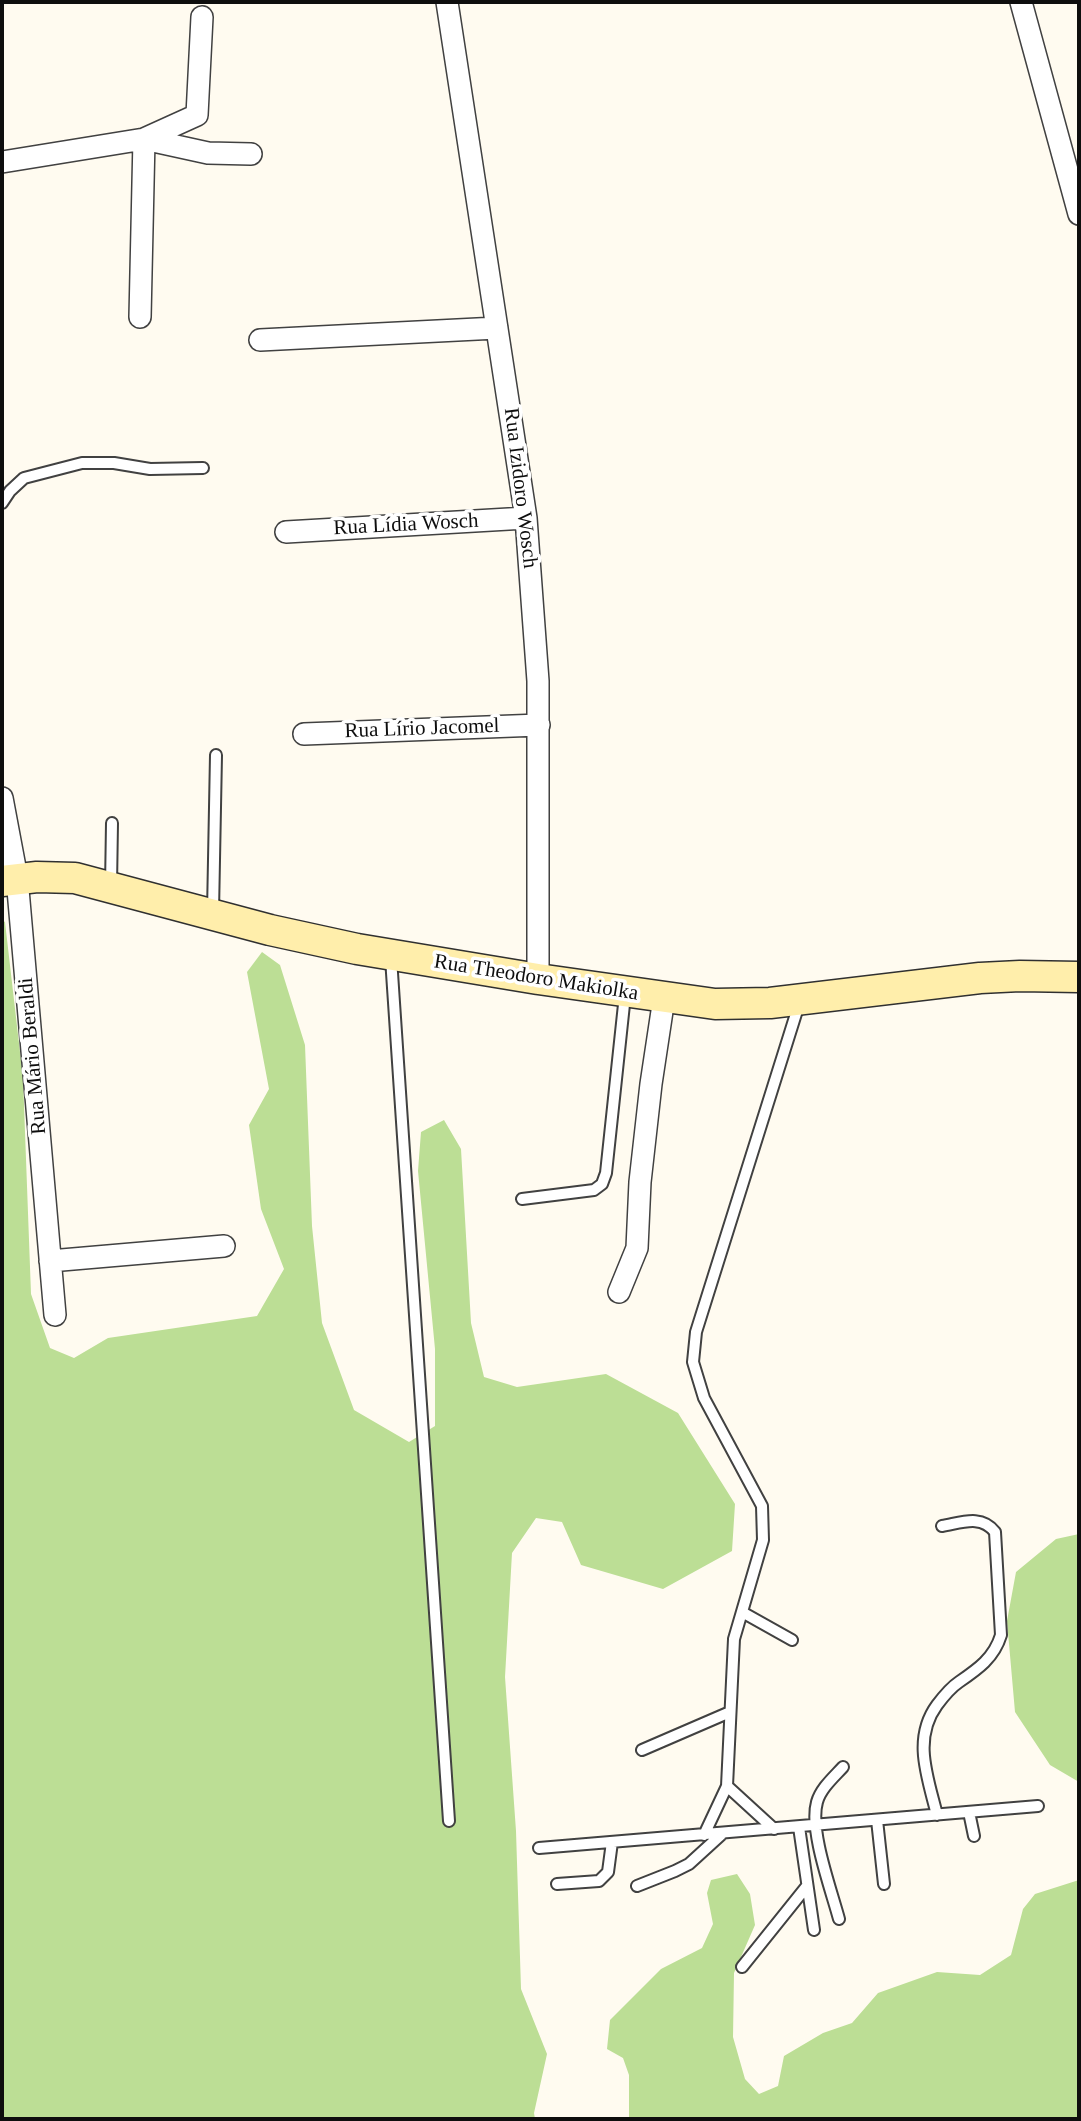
<!DOCTYPE html>
<meta charset="utf-8">
<style>
body{margin:0}
#map{position:relative;width:1081px;height:2121px;overflow:hidden;background:#fffbf0;font-family:Georgia,serif}
canvas{display:block}
.frame{position:absolute;inset:0;border:4px solid #0e0e0e;pointer-events:none}
</style>
<div id="map">
<canvas width="1081" height="2121"></canvas>
<div class="frame"></div>
</div>
<script>
const ctx = document.querySelector('canvas').getContext('2d');
ctx.lineJoin = 'round';
function paint(path, color) { ctx.fillStyle = color; ctx.fill(path, 'evenodd'); }
function trace(path, color, width, dash) { ctx.strokeStyle = color; ctx.lineWidth = width; ctx.lineCap = dash ? 'butt' : 'round'; ctx.setLineDash(dash || []); ctx.stroke(path); }
function drawText(font, color, halo, rows, align = 'center') {
  ctx.font = font + ' Georgia,serif'; ctx.lineWidth = 7; ctx.setLineDash([]); ctx.textBaseline = 'middle'; ctx.strokeStyle = halo; ctx.fillStyle = color; for (const [text, x, y, turn = 0] of rows) {
    ctx.save(); ctx.translate(x, y); ctx.rotate((+turn || 0) * Math.PI / 180); ctx.textAlign = isNaN(turn) ? turn : align; if (halo) ctx.strokeText(text, 0, 0); ctx.fillText(text, 0, 0); ctx.restore();
  }
}
const forest = new Path2D(`
 M 2,920 L 5,922 L 23,1078 L 31,1294 L 50,1348 L 74,1358 L 108,1338 L 257,1316 L 284,1269 L 261,1209 L 249,1125 L 269,1089 L 247,972 L 262,952 L 280,965 L 305,1045 L 312,1226 L 322,1323 L 354,1410 L 409,1442 L 435,1426 L 435,1349 L 418,1171 L 421,1132 L 444,1120 L 461,1149 L 471,1323 L 484,1377 L 517,1387 L 606,1374 L 678,1413 L 735,1504 L 732,1551 L 663,1589 L 581,1565 L 562,1522 L 536,1518 L 512,1553 L 505,1677 L 516,1831 L 521,1989 L 547,2054 L 534,2113 L 535,2119 L 2,2119 Z
 M 1079,1534 L 1079,1782 L 1050,1765 L 1015,1712 L 1007,1621 L 1016,1572 L 1056,1539 Z
 M 737,1874 L 750,1894 L 755,1925 L 734,1973 L 733,2037 L 745,2079 L 759,2094 L 778,2086 L 784,2056 L 823,2033 L 852,2023 L 878,1993 L 937,1972 L 980,1975 L 1011,1955 L 1023,1909 L 1035,1894 L 1079,1880 L 1079,2119 L 629,2119 L 629,2075 L 623,2058 L 607,2049 L 610,2020 L 661,1969 L 702,1948 L 713,1924 L 707,1893 L 711,1880 Z`);
const lane = new Path2D(`
 M 2,503 L 10,491 L 24,478 L 82,463 L 114,463 L 150,469 L 203,468
 M 111,886 L 112,823
 M 213,912 L 216,755
 M 391,958 L 449,1821
 M 522,1199 L 594,1190 L 602,1184 L 606,1173 L 625,995
 M 742,1612 L 792,1640
 M 642,1750 L 730,1712
 M 727,1786 L 774,1829
 M 969,1812 L 974,1836
 M 937,1815 C 928,1778 912,1739 937,1705 C 943,1697 950,1688 959,1682 C 978,1669 994,1658 1001,1635 L 995,1532 C 981,1514 961,1523 942,1526
 M 877,1820 L 884,1884
 M 799,1827 L 814,1930
 M 704,1835 L 727,1786 L 734,1639 L 763,1540 L 762,1506 L 704,1398 L 693,1362 L 696,1332 L 800,1001
 M 539,1848 L 1038,1806
 M 557,1884 L 599,1881 L 608,1872 L 612,1842
 M 637,1886 L 675,1871 L 689,1864 L 723,1833
 M 839,1919 C 831,1889 809,1830 817,1802 C 821,1788 834,1777 843,1767
 M 742,1967 L 807,1886`);
const street = new Path2D(`
 M 447,2 L 526,518 L 538,681 L 538,979
 M 1021,2 L 1079,214
 M 144,139 L 208,153 L 251,154
 M 2,162 L 144,139 L 197,115 L 202,17
 M 140,317 L 144,139
 M 260,340 L 497,328
 M 286,532 L 526,518
 M 304,734 L 539,725
 M 2,798 L 17,878 L 55,1315
 M 50,1261 L 224,1246
 M 619,1292 L 637,1248 L 640,1182 L 651,1084 L 664,998`);
const secondary = new Path2D(`
 M 2,881 L 37,877 L 75,878 L 270,930 L 357,949 L 538,979 L 715,1004 L 770,1003 L 980,978 L 1020,976 L 1079,977`);
const streetNames = [
 ["Rua Izidoro Wosch",520,488,83],
 ["Rua Lídia Wosch",406,525,-3],
 ["Rua Lírio Jacomel",422,729,-2],
 ["Rua Theodoro Makiolka",536,978,9],
 ["Rua Mário Beraldi",33,1056,-95]
];
paint(forest, '#bcde95');
trace(lane, '#414141', 14);
trace(street, '#414141', 24);
trace(secondary, '#303030', 33);
trace(lane, '#fff', 10);
trace(street, '#fff', 21);
trace(secondary, '#ffeeab', 30);
drawText('21px', '#0e0e0e', '#fff', streetNames);
</script>
